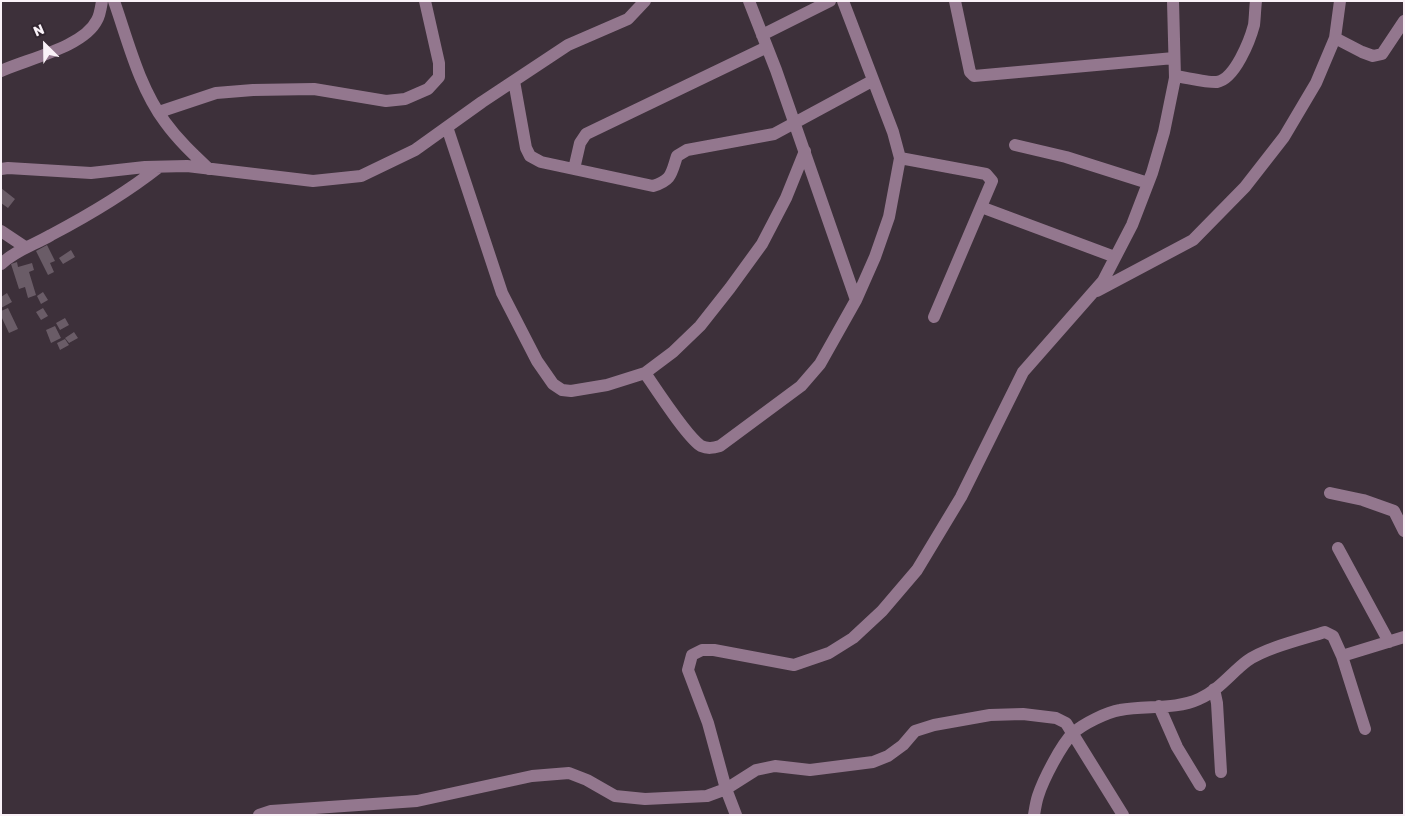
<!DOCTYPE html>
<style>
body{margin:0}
#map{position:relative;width:1405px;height:816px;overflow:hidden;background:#3d303a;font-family:Rubik,sans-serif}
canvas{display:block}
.frame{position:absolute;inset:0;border:2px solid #faf2f8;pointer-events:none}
.north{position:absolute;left:20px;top:20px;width:50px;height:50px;-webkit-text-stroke:4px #322630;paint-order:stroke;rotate:337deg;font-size:14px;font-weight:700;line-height:20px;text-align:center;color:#faf2f8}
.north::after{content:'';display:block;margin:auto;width:18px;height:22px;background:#faf2f8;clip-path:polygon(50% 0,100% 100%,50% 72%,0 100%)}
</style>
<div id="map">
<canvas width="1405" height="816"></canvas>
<div class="frame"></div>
<div class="north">N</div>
</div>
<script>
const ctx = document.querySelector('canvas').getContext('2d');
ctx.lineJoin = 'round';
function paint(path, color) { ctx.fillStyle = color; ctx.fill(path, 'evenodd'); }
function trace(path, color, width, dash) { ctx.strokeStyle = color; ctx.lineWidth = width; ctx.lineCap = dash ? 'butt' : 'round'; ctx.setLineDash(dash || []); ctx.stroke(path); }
const building = new Path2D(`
 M 1,188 L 15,199 L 8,208 L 1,203 Z
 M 47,245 L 55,261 L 50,263 L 54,272 L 48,275 L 36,251 Z
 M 71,250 L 75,257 L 63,264 L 59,258 Z
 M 17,262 L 18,267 L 32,263 L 34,270 L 29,272 L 36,295 L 28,298 L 25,287 L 19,289 L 11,264 Z
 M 43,292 L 48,300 L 41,304 L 37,296 Z
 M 7,293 L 12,302 L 1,308 L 1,297 Z
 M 8,308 L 18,329 L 9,333 L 1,316 L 1,311 Z
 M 43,308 L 48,316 L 41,320 L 36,312 Z
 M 65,318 L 69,325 L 60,330 L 56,323 Z
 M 55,326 L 61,338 L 51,343 L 46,330 Z
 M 74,332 L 78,338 L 69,343 L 65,338 Z
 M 65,339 L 69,345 L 60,350 L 57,343 Z`);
const minor = new Path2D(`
 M 114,1 C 128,41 139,87 165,122 C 178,140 193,154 209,169
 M 749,1 L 776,70 L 856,300
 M 955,1 L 970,72 L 974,76 L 1174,58
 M 762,35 L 830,1
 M 1335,38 L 1362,52 L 1373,56 L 1382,54 L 1404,21
 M 1,71 C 27,59 84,47 97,20 C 100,15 101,7 102,1
 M 1175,76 C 1184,77 1209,83 1217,82 C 1235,79 1250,40 1254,25 C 1255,17 1255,9 1256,1
 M 514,81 L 526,148 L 530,156 L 541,162 L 653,186 C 672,180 671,174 677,156 L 687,150 L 774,134 L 872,81
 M 159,112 L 216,93 L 253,90 L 314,89 L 386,101 L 405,99 L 428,89 L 439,77 L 439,63 L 425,1
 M 447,127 L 502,293 L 537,361 L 553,384 L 562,390 L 571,391 L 607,385 L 645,373 L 673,352 L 700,326 L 730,288 L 762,244 L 786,198 L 805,151
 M 1015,145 L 1066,157 L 1148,183
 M 900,158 L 986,174 L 992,181 L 934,317
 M 1,169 L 8,168 L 91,173 L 145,167 L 187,166 L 313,181 L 361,176 L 415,150 L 482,102 L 568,45 L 628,19 L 645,1
 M 574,169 L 580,143 L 586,134 L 767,47
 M 981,207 L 1115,257
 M 1,231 L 25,247
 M 1,264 C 16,250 34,245 51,235 C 89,215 126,193 159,167
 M 1097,291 L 1193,240 L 1245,187 L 1284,137 L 1316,83 L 1335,38 L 1340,1
 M 645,373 C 656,389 687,437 701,446 C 708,449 713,448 720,446 L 801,386 L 820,364 L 856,300 L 875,257 L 889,217 L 900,158 L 893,132 L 843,1
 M 1330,493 L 1363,500 L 1394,511 L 1404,531
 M 1338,548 L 1389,642
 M 1342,656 L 1365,729
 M 1214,689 L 1217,703 L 1221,772
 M 1159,706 L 1177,747 L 1200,785
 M 259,815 L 271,811 L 417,801 L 532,776 L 569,773 L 587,780 L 615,796 L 645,799 L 707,796 L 726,789 L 756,770 L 775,766 L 810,770 L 873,762 L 888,756 L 903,745 L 915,731 L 934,725 L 990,715 L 1023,714 L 1056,718 L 1066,723 L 1123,815
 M 736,815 L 726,789 L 708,723 L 688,670 L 692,655 L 702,650 L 714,650 L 794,665 L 829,653 L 853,638 L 882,611 L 917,570 L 961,497 L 1023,372 L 1103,281 L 1132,225 L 1152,173 L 1164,132 L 1175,78 L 1173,1
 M 1034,815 C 1035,809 1036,802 1038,796 C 1043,780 1061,745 1073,733 C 1083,724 1107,712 1120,710 C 1146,705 1175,710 1199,699 C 1218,691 1231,673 1247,661 C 1265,648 1303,639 1325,632 L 1333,636 L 1342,656 L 1404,637`);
paint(building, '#6a5c67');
trace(minor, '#93778e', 12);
</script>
